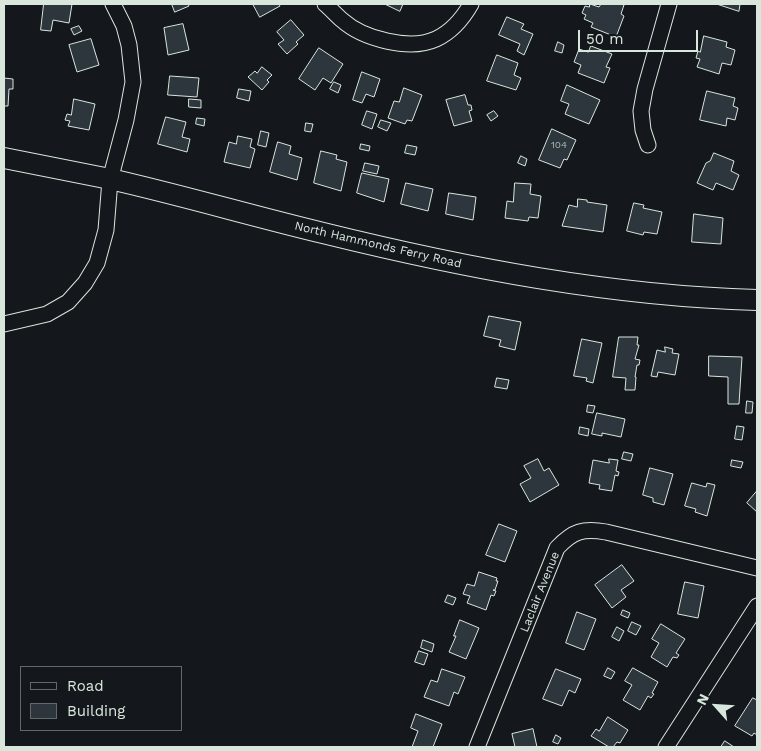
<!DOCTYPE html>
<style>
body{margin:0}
#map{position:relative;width:761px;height:751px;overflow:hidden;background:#14181c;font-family:"Work Sans",sans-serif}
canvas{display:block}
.frame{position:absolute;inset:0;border:5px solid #d8e6dc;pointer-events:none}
.legend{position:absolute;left:20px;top:666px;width:162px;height:65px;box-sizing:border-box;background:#14181c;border:1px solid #626a69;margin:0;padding:6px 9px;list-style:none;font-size:15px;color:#d8e6dc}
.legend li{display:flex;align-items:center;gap:10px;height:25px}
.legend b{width:25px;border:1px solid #626a69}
.north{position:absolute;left:691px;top:681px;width:50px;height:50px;-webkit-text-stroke:4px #14181c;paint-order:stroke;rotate:296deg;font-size:14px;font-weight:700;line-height:20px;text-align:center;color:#d8e6dc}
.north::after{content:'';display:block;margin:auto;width:18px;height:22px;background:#d8e6dc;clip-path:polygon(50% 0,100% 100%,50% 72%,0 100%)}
.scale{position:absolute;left:578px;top:30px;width:120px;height:22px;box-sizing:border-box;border:2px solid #d8e6dc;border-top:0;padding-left:6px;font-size:15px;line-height:18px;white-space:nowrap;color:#d8e6dc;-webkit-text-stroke:4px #14181c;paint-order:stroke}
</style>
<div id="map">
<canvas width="761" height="751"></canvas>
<div class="frame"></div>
<ul class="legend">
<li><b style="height:6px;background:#14181c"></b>Road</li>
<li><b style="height:14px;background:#2c363c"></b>Building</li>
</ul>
<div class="north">N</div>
<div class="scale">50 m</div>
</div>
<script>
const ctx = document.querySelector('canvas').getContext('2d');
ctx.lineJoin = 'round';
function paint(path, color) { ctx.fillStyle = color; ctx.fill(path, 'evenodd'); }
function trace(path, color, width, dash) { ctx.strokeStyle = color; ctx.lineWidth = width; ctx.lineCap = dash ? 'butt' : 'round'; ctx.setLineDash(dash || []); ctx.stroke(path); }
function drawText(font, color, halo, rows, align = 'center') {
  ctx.font = font + ' "Work Sans",sans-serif'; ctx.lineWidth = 4; ctx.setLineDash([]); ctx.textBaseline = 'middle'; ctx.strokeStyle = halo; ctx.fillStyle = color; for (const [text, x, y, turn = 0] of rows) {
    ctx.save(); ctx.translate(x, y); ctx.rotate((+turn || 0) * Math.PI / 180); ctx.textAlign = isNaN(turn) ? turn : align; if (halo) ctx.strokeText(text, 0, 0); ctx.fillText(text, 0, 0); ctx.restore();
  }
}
const building = new Path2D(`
 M 44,4 L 72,4 L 69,23 L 53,20 L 51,31 L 41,30 Z
 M 172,4 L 188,4 L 189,6 L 175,12 Z
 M 253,4 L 279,4 L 280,6 L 260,17 Z
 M 385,4 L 403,4 L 400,11 Z
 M 590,4 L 599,7 L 601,4 L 620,4 L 624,5 L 621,14 L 624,16 L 616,37 L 591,27 L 593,23 L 584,19 L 586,15 L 582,13 L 585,6 L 589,7 Z
 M 717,4 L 740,4 L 739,11 Z
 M 507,17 L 524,24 L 521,29 L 533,34 L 524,55 L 517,51 L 520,44 L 499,35 Z
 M 291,20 L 304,35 L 296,42 L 298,44 L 287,54 L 278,44 L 284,40 L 277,32 Z
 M 183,24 L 189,50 L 168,55 L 164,28 Z
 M 79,26 L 82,31 L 74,35 L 71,29 Z
 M 704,36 L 727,42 L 726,47 L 735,50 L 731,65 L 722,63 L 719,74 L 697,67 L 700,59 L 696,58 L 698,51 L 700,52 Z
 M 91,39 L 99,65 L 77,72 L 69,45 Z
 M 558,42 L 564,45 L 562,53 L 555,51 Z
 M 591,46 L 612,54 L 606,67 L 610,68 L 604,83 L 578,73 L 581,65 L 574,62 L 579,49 L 588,52 Z
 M 319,48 L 343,64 L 331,83 L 323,78 L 315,90 L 299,79 Z
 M 497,55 L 518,63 L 514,75 L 521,78 L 516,90 L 487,81 Z
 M 262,67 L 272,75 L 267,80 L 269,82 L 262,90 L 248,77 L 255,71 L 257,73 Z
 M 362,72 L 380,79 L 374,97 L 366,94 L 362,103 L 353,100 Z
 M 170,76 L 199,78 L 197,97 L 168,95 Z
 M 4,78 L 13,79 L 13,89 L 9,89 L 8,106 L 4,106 Z
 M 334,82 L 341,85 L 338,93 L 330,89 Z
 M 567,85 L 600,100 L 589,124 L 565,114 L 569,104 L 561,101 Z
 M 404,88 L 422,95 L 412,121 L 407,120 L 405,124 L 388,118 L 394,101 L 399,102 Z
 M 239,89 L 251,91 L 249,101 L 237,98 Z
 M 707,91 L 735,98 L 733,106 L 738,108 L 735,120 L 727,118 L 726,126 L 700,120 Z
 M 465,95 L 468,105 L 471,105 L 472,110 L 469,111 L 472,121 L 454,126 L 446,100 Z
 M 74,99 L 95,104 L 89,130 L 68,126 L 70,121 L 65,120 L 67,114 L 71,115 Z
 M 189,99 L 201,100 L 201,108 L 189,107 Z
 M 367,111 L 377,114 L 372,129 L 362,125 Z
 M 494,111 L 498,116 L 491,121 L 487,115 Z
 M 166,117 L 186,122 L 182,137 L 190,139 L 187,152 L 158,144 Z
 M 197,118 L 205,119 L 204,126 L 196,124 Z
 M 381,120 L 391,123 L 387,131 L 378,127 Z
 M 306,123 L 313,124 L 311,132 L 305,131 Z
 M 552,129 L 576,140 L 567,160 L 564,159 L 560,168 L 539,160 Z
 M 261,131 L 269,133 L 266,147 L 258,145 Z
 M 238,136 L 252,139 L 250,147 L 255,149 L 250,168 L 224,162 L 229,142 L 236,144 Z
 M 278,142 L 291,146 L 289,154 L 302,158 L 297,180 L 270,172 Z
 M 361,144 L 370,146 L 369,151 L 360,149 Z
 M 407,145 L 417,147 L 415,155 L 405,153 Z
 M 321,151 L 337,155 L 336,159 L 347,162 L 341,191 L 314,183 Z
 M 714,153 L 734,161 L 731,171 L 739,175 L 733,190 L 716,183 L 713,190 L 697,183 L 706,163 L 710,161 Z
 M 521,156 L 527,159 L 525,166 L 518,163 Z
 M 365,163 L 379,166 L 377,174 L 363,171 Z
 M 362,173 L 389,179 L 384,202 L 357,193 Z
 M 406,183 L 433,189 L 428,211 L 401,204 Z
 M 515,183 L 531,184 L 530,194 L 541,196 L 538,218 L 529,217 L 528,221 L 505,218 L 507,201 L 513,202 Z
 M 449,193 L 476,197 L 473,220 L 446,214 Z
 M 578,199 L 587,200 L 587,202 L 607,205 L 603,232 L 562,226 L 569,205 L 577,207 Z
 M 634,203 L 644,205 L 643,208 L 662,212 L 657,234 L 644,232 L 643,235 L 627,231 Z
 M 694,214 L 723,218 L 721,244 L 692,242 Z
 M 489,316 L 521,322 L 515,350 L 499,346 L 501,340 L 484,336 Z
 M 619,337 L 638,337 L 637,345 L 639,345 L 635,359 L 640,360 L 639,365 L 637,365 L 635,377 L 636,377 L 635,390 L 625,390 L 626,378 L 613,377 Z
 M 582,339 L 602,343 L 593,383 L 586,381 L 587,378 L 574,376 Z
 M 665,347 L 673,349 L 672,353 L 679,354 L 675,375 L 658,372 L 657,377 L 651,376 L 657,350 L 665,352 Z
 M 709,356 L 742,357 L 739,404 L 728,404 L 728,377 L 709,376 Z
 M 497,378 L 509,380 L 507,389 L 495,387 Z
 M 747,401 L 753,402 L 752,413 L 746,413 Z
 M 588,405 L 595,406 L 593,413 L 587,412 Z
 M 597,413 L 625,419 L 621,437 L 602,433 L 602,436 L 592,434 Z
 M 737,426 L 744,427 L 742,440 L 735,439 Z
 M 580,427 L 589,429 L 588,436 L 579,434 Z
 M 624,452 L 633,454 L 631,461 L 622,459 Z
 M 538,459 L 544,471 L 549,468 L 559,485 L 530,502 L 520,484 L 531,478 L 524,466 Z
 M 609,459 L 618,460 L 616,471 L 619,472 L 618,476 L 615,475 L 612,491 L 599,489 L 600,485 L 589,483 L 593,460 L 609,463 Z
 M 732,460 L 743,462 L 741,468 L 731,466 Z
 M 650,468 L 673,474 L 664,505 L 653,502 L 653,498 L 643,495 Z
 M 692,483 L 706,487 L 707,483 L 715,485 L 707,516 L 695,512 L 696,509 L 685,506 Z
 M 757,491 L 757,512 L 747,503 Z
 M 499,524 L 517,531 L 505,562 L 486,555 Z
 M 622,565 L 634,581 L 621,590 L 626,597 L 612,608 L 595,585 Z
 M 479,572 L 497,578 L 496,581 L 498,581 L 495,590 L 493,590 L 496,591 L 494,596 L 491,595 L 486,610 L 467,603 L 470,596 L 463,594 L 467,584 L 474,586 Z
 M 685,582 L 704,586 L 698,618 L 678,614 Z
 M 448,595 L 456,598 L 453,605 L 445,602 Z
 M 623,610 L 630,613 L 628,618 L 621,615 Z
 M 577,612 L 596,619 L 584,650 L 566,643 Z
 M 460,620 L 479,628 L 466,659 L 449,652 L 456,636 L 454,636 Z
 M 632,622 L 641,626 L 636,635 L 628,631 Z
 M 661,624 L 685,639 L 676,653 L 679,655 L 677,658 L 673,657 L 667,667 L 651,657 L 659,643 L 652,639 Z
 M 617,627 L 624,631 L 619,641 L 612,637 Z
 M 423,640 L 434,644 L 432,652 L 421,648 Z
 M 419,651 L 428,654 L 424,665 L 415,662 Z
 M 608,668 L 615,672 L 611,679 L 604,676 Z
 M 633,668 L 658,682 L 652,693 L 654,694 L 651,698 L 648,696 L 640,710 L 623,700 L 632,685 L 625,681 Z
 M 442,669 L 465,677 L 458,694 L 454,692 L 449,706 L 424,697 L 431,680 L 437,682 Z
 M 556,669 L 581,679 L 575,693 L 569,690 L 562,706 L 543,699 Z
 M 753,698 L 757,700 L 757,735 L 754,733 L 752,736 L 735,726 Z
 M 416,714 L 442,724 L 433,747 L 412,747 L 418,731 L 411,728 Z
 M 608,717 L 628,730 L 620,743 L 617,742 L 613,747 L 609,747 L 591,736 L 596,729 L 599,731 Z
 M 533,729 L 537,747 L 515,747 L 512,734 Z
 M 556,735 L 561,738 L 558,744 L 553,742 Z
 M 725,741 L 734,747 L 721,747 Z`);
const street = new Path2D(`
 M 325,4 C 331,9 336,15 342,20 C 363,39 410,51 436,39 C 451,32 463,18 471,4
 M 648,145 L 643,130 L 641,111 L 645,89 L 669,4
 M 4,324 L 47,314 L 68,302 L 85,283 L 97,263 L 106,230 L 110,180 L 126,120 L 133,82 L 129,45 L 124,26 L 113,4
 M 477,747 L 557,548 C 573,531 583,528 606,532 L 757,568
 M 666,747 L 757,606`);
const secondary = new Path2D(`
 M 4,158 C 39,165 75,172 110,179 C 181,195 252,216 323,233 C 465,268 611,296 757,300`);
const numberNames = [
 ["104",559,145]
];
const streetNames = [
 ["North Hammonds Ferry Road",378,245,13],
 ["Laclair Avenue",540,592,-68]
];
paint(building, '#2c363c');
trace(building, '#d8e6dc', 1);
trace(street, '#d8e6dc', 17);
trace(secondary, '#d8e6dc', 22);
trace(street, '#14181c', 15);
trace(secondary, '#14181c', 20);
drawText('10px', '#adbab4', null, numberNames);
drawText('12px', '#d8e6dc', '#14181c', streetNames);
</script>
